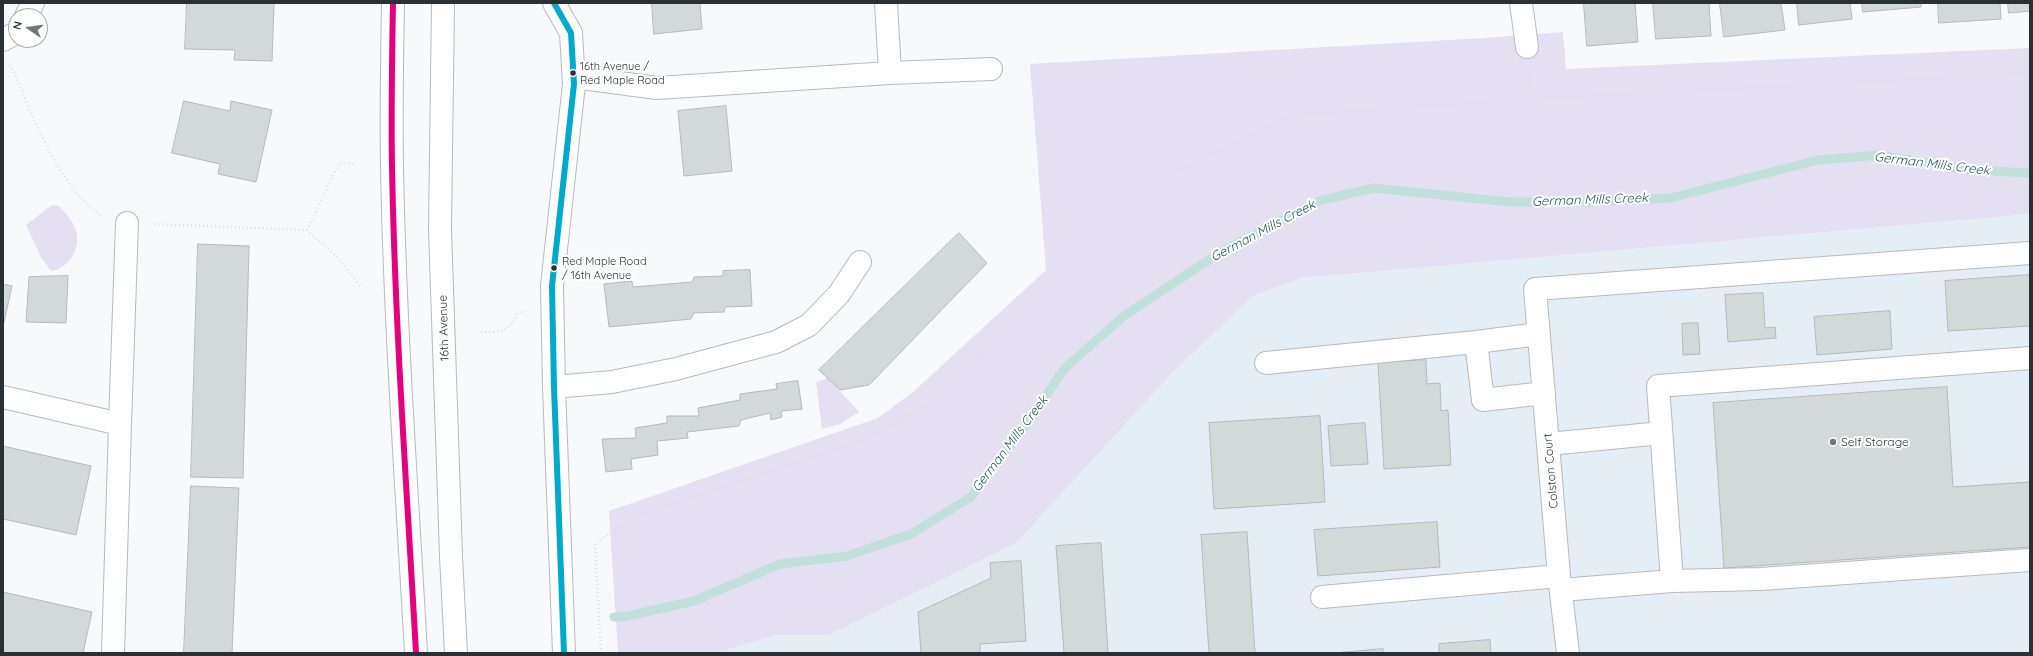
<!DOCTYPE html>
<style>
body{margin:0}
#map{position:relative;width:2033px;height:656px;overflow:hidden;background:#f7f9fb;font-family:Quicksand,sans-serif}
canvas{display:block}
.frame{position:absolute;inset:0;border:4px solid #2a3136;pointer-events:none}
.north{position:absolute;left:8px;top:8px;width:40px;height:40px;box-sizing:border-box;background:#fff;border:1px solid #aaadaf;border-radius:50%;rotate:283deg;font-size:11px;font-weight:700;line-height:16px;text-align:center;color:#2a3136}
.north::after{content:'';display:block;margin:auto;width:14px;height:18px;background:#72777b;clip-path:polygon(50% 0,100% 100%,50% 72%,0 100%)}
</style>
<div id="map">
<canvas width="2033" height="656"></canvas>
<div class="frame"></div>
<div class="north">N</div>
</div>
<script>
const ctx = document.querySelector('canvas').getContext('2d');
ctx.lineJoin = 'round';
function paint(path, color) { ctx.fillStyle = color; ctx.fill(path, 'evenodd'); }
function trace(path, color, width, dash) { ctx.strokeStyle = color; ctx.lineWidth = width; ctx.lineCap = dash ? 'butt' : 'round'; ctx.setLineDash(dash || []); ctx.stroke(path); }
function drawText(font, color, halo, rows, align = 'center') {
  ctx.font = font + ' Quicksand,sans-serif'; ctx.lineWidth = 4; ctx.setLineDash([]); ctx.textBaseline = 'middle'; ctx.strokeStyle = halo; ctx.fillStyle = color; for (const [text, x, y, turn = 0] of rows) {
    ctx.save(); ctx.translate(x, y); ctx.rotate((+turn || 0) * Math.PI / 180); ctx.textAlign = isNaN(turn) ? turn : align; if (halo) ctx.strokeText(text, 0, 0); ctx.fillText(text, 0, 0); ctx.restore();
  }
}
const built = new Path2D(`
 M 2030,214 L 2030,653 L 716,653 L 776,635 L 828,635 L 1170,375 L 1253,296 L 1302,278 Z`);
const green = new Path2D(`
 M 1563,32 L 1566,69 L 2030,48 L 2030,214 L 1302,278 L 1253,296 L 1170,375 L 1016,543 L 828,635 L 776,635 L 716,653 L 618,653 L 609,511 L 878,418 L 913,392 L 1046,270 L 1030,64 L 1484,38 Z
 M 52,205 L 59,206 C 64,212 70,217 73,224 C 84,242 72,268 51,271 L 41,257 L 26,225 Z
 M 828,378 L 859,412 L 840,424 L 822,429 L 816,382 Z`);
const stream = new Path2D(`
 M 614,617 L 623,617 L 694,601 L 780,564 L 847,556 L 911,534 L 971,497 L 1021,432 L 1064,369 L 1125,315 L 1224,250 L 1322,200 L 1374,188 L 1509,202 L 1587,202 L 1671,198 L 1818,160 L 1879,155 L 1968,170 L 2030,173`);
const building = new Path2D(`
 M 187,3 L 274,3 L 272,61 L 234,60 L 235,50 L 185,49 Z
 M 652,3 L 700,3 L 702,29 L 654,34 Z
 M 1584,3 L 1635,3 L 1638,42 L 1587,46 Z
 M 1653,3 L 1709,3 L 1711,36 L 1656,39 Z
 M 1720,3 L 1781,3 L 1785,30 L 1724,37 Z
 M 1797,3 L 1850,3 L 1852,19 L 1799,25 Z
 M 1862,3 L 1921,3 L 1921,7 L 1863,12 Z
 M 1938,3 L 2000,3 L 2001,19 L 1939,23 Z
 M 2008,3 L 2030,3 L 2030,11 L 2009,13 Z
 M 184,101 L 230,111 L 231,101 L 272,110 L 256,182 L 218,174 L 220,164 L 172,153 Z
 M 726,106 L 732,171 L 684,176 L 678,111 Z
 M 959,233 L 987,263 L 869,385 L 840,390 L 819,370 Z
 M 198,244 L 249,246 L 243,478 L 191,477 Z
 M 750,270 L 752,306 L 725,307 L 724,312 L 694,313 L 691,319 L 609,327 L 604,284 L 632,281 L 633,287 L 692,282 L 694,277 L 723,276 L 723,271 Z
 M 2030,275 L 2030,326 L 1948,331 L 1945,281 Z
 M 68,276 L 66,323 L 26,322 L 29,277 Z
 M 3,284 L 12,286 L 3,327 Z
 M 1763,293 L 1765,328 L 1775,327 L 1776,338 L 1728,342 L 1725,295 Z
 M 1890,311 L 1892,349 L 1817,355 L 1814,317 Z
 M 1698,323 L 1700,354 L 1683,355 L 1682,324 Z
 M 1426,360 L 1427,384 L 1440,383 L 1441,411 L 1448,410 L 1451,465 L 1384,469 L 1378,363 Z
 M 798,381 L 802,409 L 781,411 L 782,417 L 771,420 L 770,413 L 741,420 L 739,426 L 687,432 L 688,438 L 657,441 L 658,455 L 631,459 L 632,469 L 606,472 L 602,439 L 636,438 L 635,428 L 667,423 L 667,416 L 699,416 L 698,408 L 740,400 L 740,394 L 777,389 L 776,384 Z
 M 1947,387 L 1953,487 L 2030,482 L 2030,547 L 1724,568 L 1713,403 Z
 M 1320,416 L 1325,502 L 1214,509 L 1209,423 Z
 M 1365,423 L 1368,464 L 1331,466 L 1328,426 Z
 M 3,446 L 91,466 L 76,535 L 3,519 Z
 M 191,486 L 239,488 L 232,653 L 184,653 Z
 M 1437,522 L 1440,567 L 1318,576 L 1314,530 Z
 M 1247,532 L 1255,653 L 1209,653 L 1201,535 Z
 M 1101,543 L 1108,653 L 1064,653 L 1056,546 Z
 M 1021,561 L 1026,641 L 980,644 L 980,653 L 921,653 L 918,612 L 991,578 L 990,563 Z
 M 3,592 L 92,612 L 83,653 L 3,653 Z
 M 1490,640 L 1491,653 L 1439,653 L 1439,644 Z
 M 1383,649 L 1383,653 L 1334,653 Z`);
const path = new Path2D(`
 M 10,65 C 36,119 52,178 101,216
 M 1529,73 L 1531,99
 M 155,224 L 307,230 L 337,257 L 362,288
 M 307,230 L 339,163 L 357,164
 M 481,332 C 501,332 509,332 518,313 L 525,311
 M 601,653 L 595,543 L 633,518 L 859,442 L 934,402 L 1165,177 L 1293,115 L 1531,99 L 2030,73`);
const minor = new Path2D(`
 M 554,3 L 571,33 L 574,84 L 552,286 L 554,387 L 564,653
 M 886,3 L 890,73
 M 1521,3 L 1527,47
 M 26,16 L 33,3
 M 3,40 L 16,33
 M 574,77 L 657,88 L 890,73 L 991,69
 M 1476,342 L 1483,400 L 1544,393
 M 1266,363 L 1476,342 L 1539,334
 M 554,387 L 612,382 L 676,369 L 776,342 L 809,325 L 839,294 L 860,262
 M 3,397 L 120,424 L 113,653
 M 120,424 L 127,223
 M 1549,444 L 1661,433
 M 1672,581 L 1761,579 L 2030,560
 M 1561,590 L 1672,581 L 1658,386 L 2030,358
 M 1322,597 L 1559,576
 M 1568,653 L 1559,576 L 1535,289 L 2030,253`);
const major = new Path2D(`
 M 393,3 C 392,57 391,112 392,166 C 395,329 407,491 416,653
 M 443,3 L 440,229 L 451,556 L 456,653`);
const bus1 = new Path2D(`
 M 554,3 L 571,33 L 574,84 L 552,286 L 554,387 L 564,653`);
const bus2 = new Path2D(`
 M 393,3 C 392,57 391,112 392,166 C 395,329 407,491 416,653`);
const markers = [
 [573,73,3.5,"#2a3136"],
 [554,268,3.5,"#2a3136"],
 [1833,442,4,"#72777b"]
];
const busNames = [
 ["16th Avenue /",580,67],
 ["Red Maple Road",580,81],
 ["Red Maple Road",562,262],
 ["/ 16th Avenue",562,276]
];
const streetNames = [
 ["16th Avenue",444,328,-92],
 ["Colston Court",1551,471,-95]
];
const poiNames = [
 ["Self Storage",1841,442]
];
const waterNames = [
 ["German Mills Creek",1932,164,7],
 ["German Mills Creek",1590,200,-2],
 ["German Mills Creek",1263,231,-28],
 ["German Mills Creek",1010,444,-53]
];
paint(built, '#e5eef5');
paint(green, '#e4dff1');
trace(stream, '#c0e0d9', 9);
paint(building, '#d3d8d9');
trace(building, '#b5babc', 1);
trace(minor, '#b6babd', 24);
trace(major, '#b6babd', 24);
trace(path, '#dfe0e2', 2.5, [1, 3]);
trace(minor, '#fefefe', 22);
trace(major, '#fefefe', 22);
trace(bus1, '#00a9ce', 6);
trace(bus2, '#e5007d', 6);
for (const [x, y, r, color] of markers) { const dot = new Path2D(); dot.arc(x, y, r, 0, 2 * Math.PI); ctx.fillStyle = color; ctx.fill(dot); trace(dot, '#fff', 1.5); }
drawText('11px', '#2a3136', '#fff', busNames, 'left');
drawText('12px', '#2a3136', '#fff', streetNames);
drawText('12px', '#2a3136', '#fff', poiNames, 'left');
drawText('italic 13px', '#1e594f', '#fff', waterNames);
</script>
